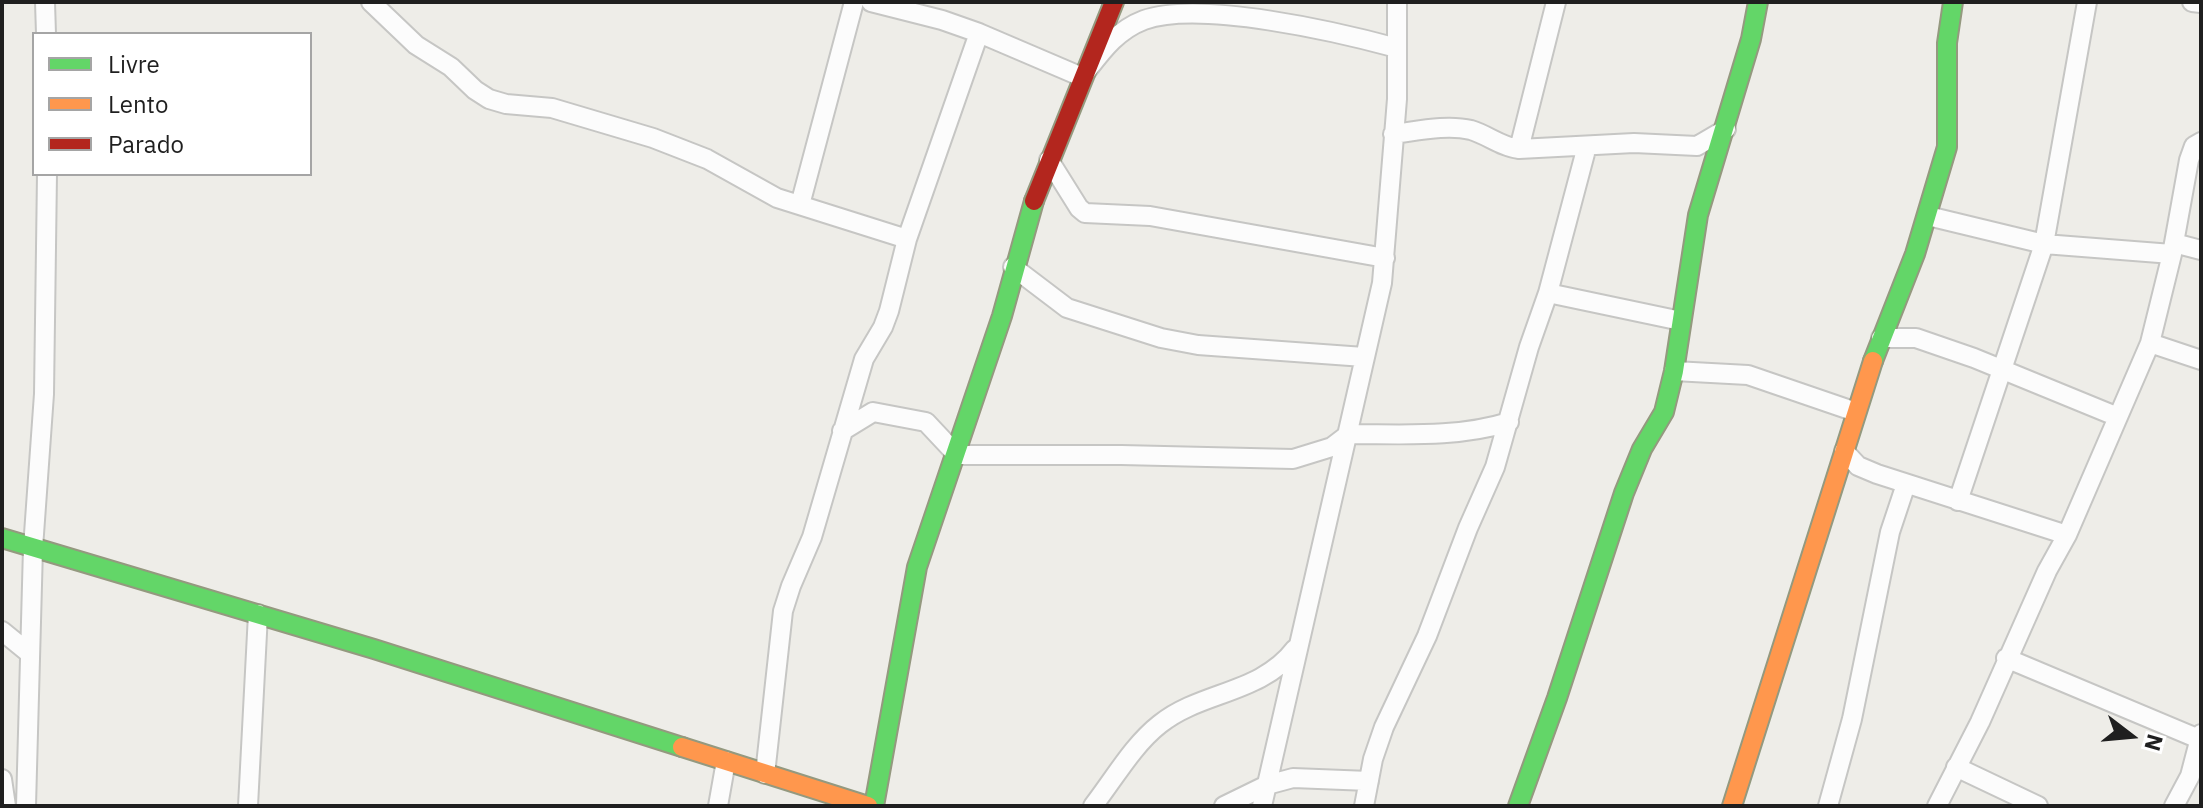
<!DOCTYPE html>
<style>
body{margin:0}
#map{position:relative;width:2203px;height:808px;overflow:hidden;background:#eeede8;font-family:"IBM Plex Sans",sans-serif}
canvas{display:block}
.frame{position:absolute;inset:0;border:4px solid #1f1f1f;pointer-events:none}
.legend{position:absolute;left:32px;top:32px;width:280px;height:144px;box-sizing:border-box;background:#fff;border:2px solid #a5a5a5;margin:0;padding:10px 14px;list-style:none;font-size:24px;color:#1f1f1f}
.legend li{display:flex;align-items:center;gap:16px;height:40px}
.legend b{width:40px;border:2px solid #a5a5a5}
.north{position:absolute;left:2091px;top:696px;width:80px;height:80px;-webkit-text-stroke:6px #fff;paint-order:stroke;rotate:106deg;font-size:22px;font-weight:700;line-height:32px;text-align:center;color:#1f1f1f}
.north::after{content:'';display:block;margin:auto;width:28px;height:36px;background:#1f1f1f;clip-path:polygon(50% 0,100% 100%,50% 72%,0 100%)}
</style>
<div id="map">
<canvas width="2203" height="808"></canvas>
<div class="frame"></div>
<ul class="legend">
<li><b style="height:10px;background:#63d668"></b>Livre</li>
<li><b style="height:10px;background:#ff974d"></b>Lento</li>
<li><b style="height:10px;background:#b3261e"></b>Parado</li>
</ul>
<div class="north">N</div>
</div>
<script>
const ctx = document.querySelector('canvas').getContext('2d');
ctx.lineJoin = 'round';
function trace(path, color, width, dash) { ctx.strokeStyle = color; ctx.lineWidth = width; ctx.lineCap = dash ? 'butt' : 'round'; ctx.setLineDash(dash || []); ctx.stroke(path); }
const street = new Path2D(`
 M 45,2 L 46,34
 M 371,2 L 416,45 L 451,67 L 475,90 L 489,99 L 506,104 L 552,108 L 653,138 L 707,159 L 777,198 L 907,239
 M 871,2 L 942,20 L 979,33 L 1082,77 C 1100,54 1115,31 1144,20 C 1200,0 1338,32 1397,48
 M 2192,2 L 2201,3
 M 1393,134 C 1417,131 1447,124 1471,130 C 1488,135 1501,147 1519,149 L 1634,143 L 1697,146 L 1726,129
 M 1519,149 L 1556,2
 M 1049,160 L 1079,208 L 1085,213 L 1150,216 L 1385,258
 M 800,205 L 854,2
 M 1928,216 L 2044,244 L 2172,254
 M 2174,243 L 2201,250
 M 1013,267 L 1067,308 L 1161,338 L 1198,345 L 1364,357
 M 1548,293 L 1587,146
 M 1881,338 L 1916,338 L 1974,358 L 2118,417
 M 2150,343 L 2201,360
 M 1674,371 L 1748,375 L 1856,412
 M 842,431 L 873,412 L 926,422 L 957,455 L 1121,455 L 1293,459 L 1332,447 L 1349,434 C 1403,434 1457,438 1509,422
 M 1844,451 L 1858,466 L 1877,474 L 2067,535
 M 1958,501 L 2044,244 L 2087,2
 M 2,631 L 29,653
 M 2006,658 L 2199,739
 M 1956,767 L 2038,806
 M 765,774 L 783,611 L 791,586 L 812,537 L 864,359 L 883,327 L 889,311 L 907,239 L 979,33
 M 2,779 L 6,806
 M 26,806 L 33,548 L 44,394 L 47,174
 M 248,806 L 258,614
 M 718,806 L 726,761
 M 1093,806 C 1114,779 1133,745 1160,724 C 1201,691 1261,694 1295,649
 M 1224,806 L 1267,785 L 1293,778 L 1369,781
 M 1262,806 L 1382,283 L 1397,99 L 1397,2
 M 1364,806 L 1373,759 L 1384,727 L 1427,636 L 1468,528 L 1495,467 L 1529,347 L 1548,293 L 1681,321
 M 1828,806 L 1852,719 L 1890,532 L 1906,484
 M 1937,806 L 1980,722 L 2047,571 L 2067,535 L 2150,343 L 2172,254 L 2189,160 L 2194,146 L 2201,142
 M 2174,806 L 2190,776 L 2201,734`);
const fast = new Path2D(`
 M 1873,361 L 1915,254 L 1947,147 L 1947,43 L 1953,2
 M 2,538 L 374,649 L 682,747
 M 874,806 L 917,567 L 1002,316 L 1034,201
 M 1518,806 L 1557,698 L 1624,493 L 1642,449 L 1664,412 L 1674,371 L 1698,215 L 1751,39 L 1758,2`);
const slow = new Path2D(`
 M 682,747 L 868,806
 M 1732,806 L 1873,361`);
const jam = new Path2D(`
 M 1034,201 L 1114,2`);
trace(street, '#c6c6c4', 22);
trace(fast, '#94997f', 22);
trace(slow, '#94997f', 22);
trace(jam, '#94997f', 22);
trace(street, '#fcfcfc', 18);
trace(fast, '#63d668', 18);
trace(slow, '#ff974d', 18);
trace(jam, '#b3261e', 18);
</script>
